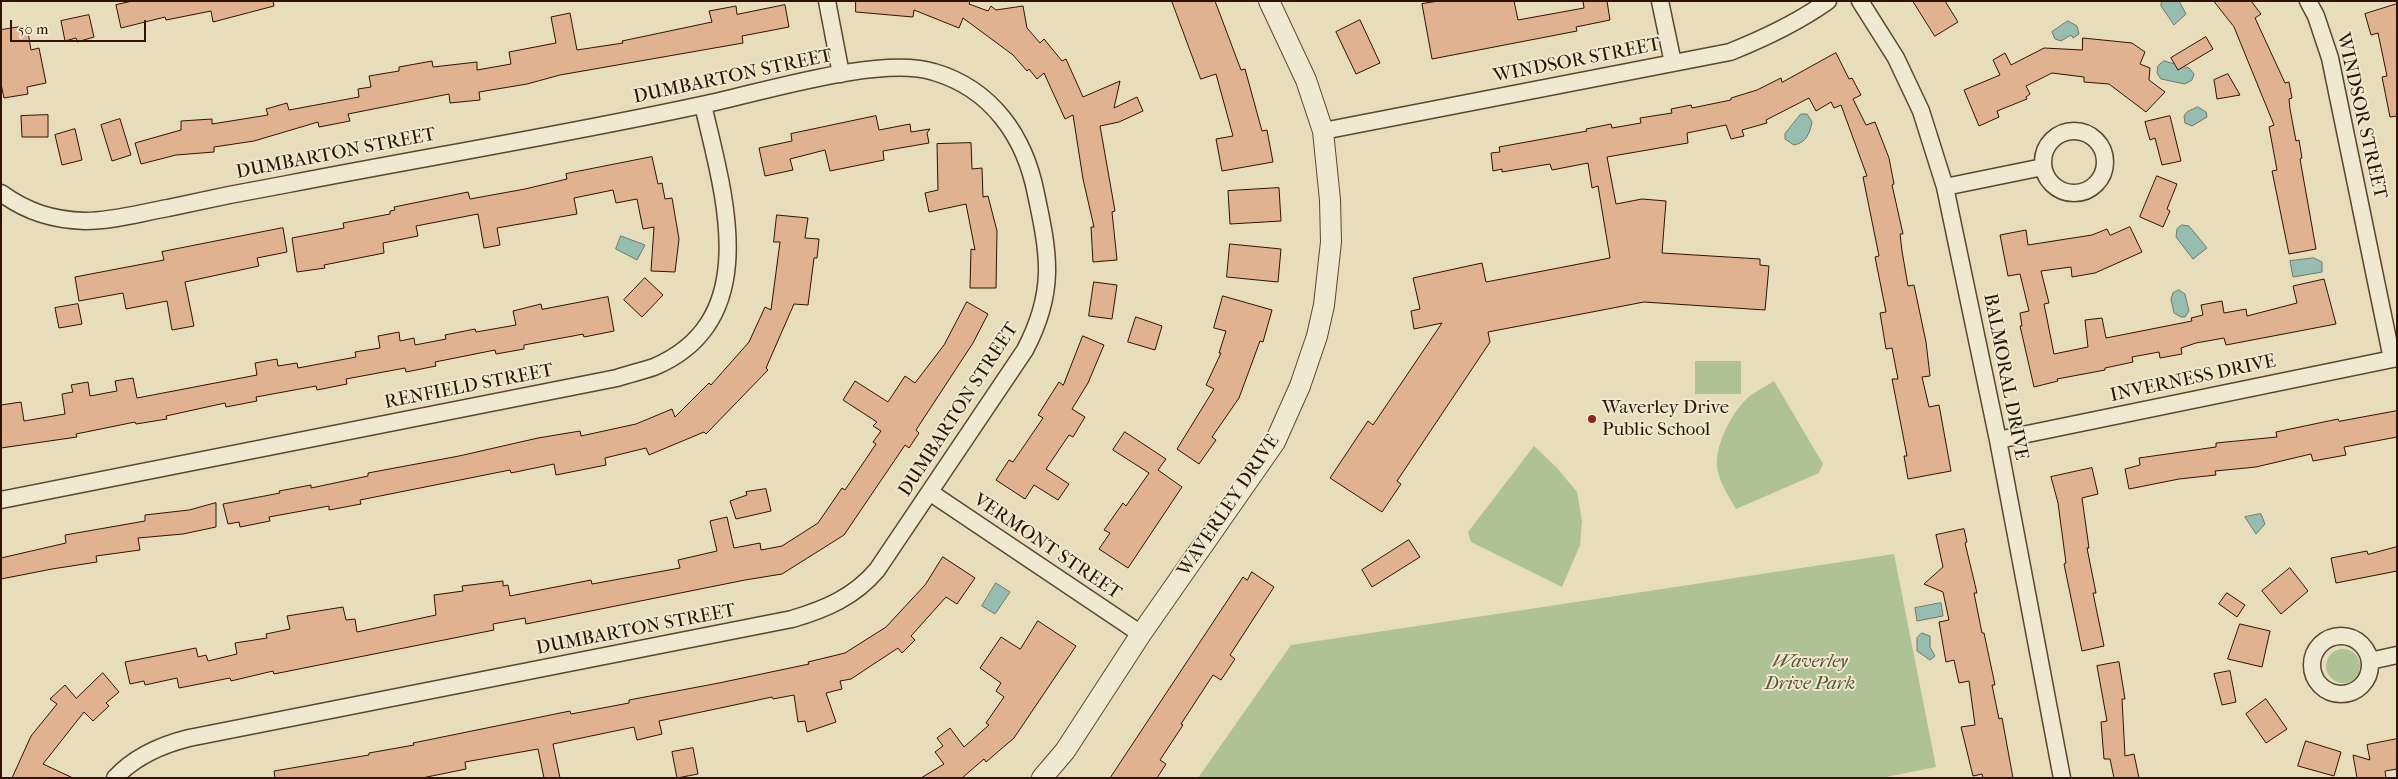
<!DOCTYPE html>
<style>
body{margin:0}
#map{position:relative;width:2398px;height:779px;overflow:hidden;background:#e7ddba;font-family:"IM FELL French Canon",serif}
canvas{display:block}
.frame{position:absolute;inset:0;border:2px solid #2f1202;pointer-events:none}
.scale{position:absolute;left:10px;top:20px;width:136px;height:22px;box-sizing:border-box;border:2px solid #2f1202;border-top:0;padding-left:6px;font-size:15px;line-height:18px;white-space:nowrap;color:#2f1202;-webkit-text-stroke:4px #efe9d2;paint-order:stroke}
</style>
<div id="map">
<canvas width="2398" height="779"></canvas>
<div class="frame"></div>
<div class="scale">50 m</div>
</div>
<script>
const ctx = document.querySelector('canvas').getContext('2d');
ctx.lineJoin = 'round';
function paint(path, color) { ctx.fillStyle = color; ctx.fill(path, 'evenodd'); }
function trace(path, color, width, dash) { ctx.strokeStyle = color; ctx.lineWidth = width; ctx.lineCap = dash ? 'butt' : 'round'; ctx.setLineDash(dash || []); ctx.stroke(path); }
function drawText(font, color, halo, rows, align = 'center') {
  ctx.font = font + ' "IM FELL French Canon",serif'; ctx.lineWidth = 4; ctx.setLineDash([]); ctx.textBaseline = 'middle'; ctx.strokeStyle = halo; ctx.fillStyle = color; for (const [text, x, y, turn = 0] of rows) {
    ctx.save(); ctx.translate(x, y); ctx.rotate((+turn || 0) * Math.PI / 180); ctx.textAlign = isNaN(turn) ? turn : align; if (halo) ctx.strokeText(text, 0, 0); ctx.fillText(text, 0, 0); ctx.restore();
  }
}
const green = new Path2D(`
 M 1695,361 L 1741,361 L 1741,394 L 1695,394 Z
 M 1774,381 L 1823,464 L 1819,473 L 1736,509 C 1728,495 1715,476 1717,459 C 1719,437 1734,409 1751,395 C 1758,390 1767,386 1774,381 Z
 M 1534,446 L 1557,468 L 1577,492 L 1582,521 L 1580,545 L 1562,587 L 1471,542 L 1468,532 Z
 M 1894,554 L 1936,767 L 1881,778 L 1198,778 L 1291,645 Z
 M2326 666a17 17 0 1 1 34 0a17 17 0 1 1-34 0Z`);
const water = new Path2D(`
 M 2162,1 L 2179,1 L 2186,14 L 2174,25 L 2161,6 Z
 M 2068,21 L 2077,26 L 2079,34 L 2073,38 L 2071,35 L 2061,41 L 2055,39 L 2052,32 Z
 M 2164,61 L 2189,68 L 2194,74 L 2192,80 L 2185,84 L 2161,79 L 2157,73 L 2158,66 Z
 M 2198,107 L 2206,112 L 2207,117 L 2192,126 L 2185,123 L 2184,116 L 2187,112 Z
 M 1801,114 L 1807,114 L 1812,122 C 1810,133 1806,143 1794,145 L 1785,139 L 1785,134 Z
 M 2182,225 L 2189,226 L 2207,248 L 2193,259 L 2176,237 L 2177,229 Z
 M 621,236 L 645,245 L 637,260 L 616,249 Z
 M 2314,258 L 2322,262 L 2322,272 L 2293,277 L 2290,261 Z
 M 2179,290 L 2185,294 L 2189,311 L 2185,317 L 2181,317 L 2174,313 L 2171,299 L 2173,293 Z
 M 2261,514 L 2265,524 L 2256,534 L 2245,517 Z
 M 996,583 L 1010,592 L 995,614 L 982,606 Z
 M 1941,603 L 1943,616 L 1917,621 L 1915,608 Z
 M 1922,633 L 1930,636 L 1930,647 L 1935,656 L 1930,660 L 1917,651 L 1917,638 Z`);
const building = new Path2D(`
 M 133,1 L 273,1 L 274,6 L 213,22 L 211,11 L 166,20 L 165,17 L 121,28 L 116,5 Z
 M 856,1 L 970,1 L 969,4 L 988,11 L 991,6 L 996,10 L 1023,6 L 1027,28 L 1040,43 L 1044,39 L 1062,61 L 1066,59 L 1083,97 L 1120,81 L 1114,108 L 1137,97 L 1143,111 L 1119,122 L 1100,126 L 1115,211 L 1112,212 L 1117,260 L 1093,262 L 1091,227 L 1094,227 L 1083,179 L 1073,115 L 1065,119 L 1044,73 L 1037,79 L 1029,69 L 1027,71 L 1013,55 L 963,18 L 959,28 L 914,10 L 913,17 L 856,12 Z
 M 1172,1 L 1215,1 L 1241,70 L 1245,69 L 1262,131 L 1267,130 L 1273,162 L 1222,171 L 1216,139 L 1233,136 L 1216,74 L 1201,79 Z
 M 1439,1 L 1514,1 L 1518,20 L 1584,8 L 1583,1 L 1607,1 L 1610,20 L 1576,27 L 1577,31 L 1432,59 L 1422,4 Z
 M 1913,1 L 1945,1 L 1958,22 L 1935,36 Z
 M 2214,1 L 2251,1 L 2261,14 L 2255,18 L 2285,83 L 2289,82 L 2292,98 L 2289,99 L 2290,109 L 2296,141 L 2299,140 L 2302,158 L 2300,159 L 2316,249 L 2289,254 L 2272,171 L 2277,170 L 2269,127 L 2274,125 L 2234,27 Z
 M 2397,4 L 2397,116 L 2390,117 L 2382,77 L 2387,76 L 2378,33 L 2371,35 L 2365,14 Z
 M 785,5 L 789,27 L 742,36 L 743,43 L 560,75 L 527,84 L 479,92 L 480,100 L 450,103 L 449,94 L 348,114 L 350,121 L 319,127 L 318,122 L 254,141 L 214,147 L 214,152 L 176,155 L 141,164 L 135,143 L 181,130 L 181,121 L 212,119 L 212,124 L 268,115 L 266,109 L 287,103 L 289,110 L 359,97 L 358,89 L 371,87 L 369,76 L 399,71 L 399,67 L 432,61 L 433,67 L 477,62 L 477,70 L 511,64 L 509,52 L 556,43 L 551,17 L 570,13 L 577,50 L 623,43 L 622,41 L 712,22 L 709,11 L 736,6 L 737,14 Z
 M 89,15 L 94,37 L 77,42 L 76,38 L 65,41 L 61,21 Z
 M 1360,20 L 1380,63 L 1356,74 L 1336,32 Z
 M 27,26 L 31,50 L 39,48 L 46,83 L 27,87 L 28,94 L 4,98 L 1,84 L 1,30 Z
 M 2206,37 L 2213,49 L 2178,70 L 2171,58 Z
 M 2083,38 L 2132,43 L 2145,52 L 2140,64 L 2150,68 L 2149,80 L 2165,92 L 2146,112 L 2109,84 L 2084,82 L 2084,77 L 2052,73 L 2026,86 L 2030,94 L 2026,97 L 2027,99 L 1997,111 L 1999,117 L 1979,126 L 1964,90 L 2000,75 L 1993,60 L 2005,53 L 2011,65 L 2044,48 L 2082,50 Z
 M 1836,53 L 1849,79 L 1852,78 L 1861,95 L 1853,99 L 1866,125 L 1875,122 L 1889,158 L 1894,184 L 1892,185 L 1903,234 L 1900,234 L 1902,251 L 1908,286 L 1914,285 L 1926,342 L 1930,376 L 1922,377 L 1929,407 L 1939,405 L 1951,471 L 1908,479 L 1904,456 L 1907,456 L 1892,379 L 1898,379 L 1892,348 L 1886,349 L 1880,313 L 1886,312 L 1875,257 L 1879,256 L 1863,177 L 1867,176 L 1841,105 L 1834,108 L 1831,102 L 1816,111 L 1809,98 L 1766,120 L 1767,123 L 1742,130 L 1744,136 L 1731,139 L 1726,125 L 1687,133 L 1688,143 L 1607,157 L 1616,204 L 1642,199 L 1666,201 L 1662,253 L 1760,259 L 1760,265 L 1769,266 L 1765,310 L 1644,302 L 1488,332 L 1490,342 L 1397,481 L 1401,484 L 1382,512 L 1330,478 L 1368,421 L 1373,425 L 1442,323 L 1414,329 L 1411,311 L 1420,309 L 1413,278 L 1482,263 L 1486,282 L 1610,258 L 1598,186 L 1592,188 L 1588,163 L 1552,170 L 1550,164 L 1502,172 L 1502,169 L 1493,171 L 1491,153 L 1500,152 L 1499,147 L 1587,131 L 1586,129 L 1611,124 L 1612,128 L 1641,123 L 1640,118 L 1672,113 L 1671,109 L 1691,105 L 1692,108 L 1731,100 L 1731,98 L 1757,90 L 1781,78 L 1782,82 Z
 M 2228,74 L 2240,95 L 2217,99 L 2214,80 Z
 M 48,115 L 48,137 L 22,137 L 21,116 Z
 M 876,116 L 879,130 L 910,124 L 911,132 L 930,129 L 927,133 L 929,143 L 883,151 L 884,160 L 830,171 L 825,150 L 790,159 L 793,170 L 765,176 L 759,148 L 792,141 L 791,134 Z
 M 2170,116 L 2181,161 L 2162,165 L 2155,138 L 2150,140 L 2145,122 Z
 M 120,119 L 131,155 L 112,161 L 101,125 Z
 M 75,129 L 82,160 L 62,165 L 55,135 Z
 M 971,143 L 972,169 L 982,168 L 983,197 L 988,196 L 997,231 L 996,288 L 970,288 L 971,249 L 975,250 L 966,204 L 929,212 L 925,193 L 938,190 L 937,144 Z
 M 652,157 L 658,184 L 662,183 L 665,199 L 672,198 L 679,239 L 675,272 L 651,271 L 654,227 L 643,229 L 637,199 L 616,203 L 613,190 L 574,198 L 577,214 L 497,228 L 500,245 L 484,248 L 478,214 L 416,226 L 418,236 L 383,243 L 384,253 L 324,265 L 325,268 L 297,272 L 292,238 L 344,228 L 343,223 L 390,214 L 390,211 L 395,210 L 394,207 L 468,192 L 470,199 L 525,189 L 567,179 L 566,174 Z
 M 2157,176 L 2177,184 L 2167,209 L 2170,211 L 2163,227 L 2140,217 Z
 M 1279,188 L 1281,221 L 1230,224 L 1228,191 Z
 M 777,215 L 808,218 L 805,238 L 819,239 L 817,258 L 814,258 L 808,305 L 794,304 L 766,368 L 768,370 L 706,434 L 704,432 L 649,455 L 646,448 L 605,458 L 606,465 L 556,475 L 554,464 L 511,473 L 510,470 L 360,500 L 361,504 L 329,510 L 329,506 L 269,517 L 270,521 L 240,527 L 239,522 L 228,524 L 223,504 L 280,493 L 279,491 L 311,485 L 311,488 L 368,476 L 368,473 L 459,456 L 538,438 L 580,431 L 581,436 L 636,424 L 672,409 L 675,417 L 709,383 L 711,385 L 749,342 L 765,307 L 771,310 L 780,242 L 774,242 Z
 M 2130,227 L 2142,252 L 2095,273 L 2072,277 L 2071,267 L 2041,271 L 2049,303 L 2044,304 L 2054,354 L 2088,347 L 2085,320 L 2102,318 L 2106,338 L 2192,321 L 2191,318 L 2203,315 L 2201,305 L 2222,301 L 2224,313 L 2246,309 L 2247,316 L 2297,303 L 2293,286 L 2324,279 L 2336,324 L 2226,345 L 2224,338 L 2196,343 L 2181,348 L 2182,354 L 2160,358 L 2159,352 L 2132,357 L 2133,362 L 2105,368 L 2105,370 L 2057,379 L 2058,381 L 2034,387 L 2020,326 L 2022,326 L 2020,313 L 2029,311 L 2020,274 L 2008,276 L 2000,235 L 2026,230 L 2028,245 L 2092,235 L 2107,229 L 2110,235 Z
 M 283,228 L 287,252 L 257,258 L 259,266 L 185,282 L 194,326 L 172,330 L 167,301 L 126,309 L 123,293 L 79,301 L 75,277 L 164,260 L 162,252 Z
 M 1230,244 L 1281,249 L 1278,282 L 1227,277 Z
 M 645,278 L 663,295 L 642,317 L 624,300 Z
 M 1094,282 L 1117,285 L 1112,319 L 1089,316 Z
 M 1223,296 L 1272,310 L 1263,342 L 1260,341 L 1239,398 L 1212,437 L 1216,440 L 1199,464 L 1177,449 L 1214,389 L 1206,385 L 1221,353 L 1219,353 L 1226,331 L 1214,328 Z
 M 608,297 L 614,331 L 584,337 L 583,334 L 573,336 L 524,345 L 524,349 L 496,354 L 495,350 L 435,362 L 436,366 L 406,372 L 405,368 L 346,379 L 347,384 L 317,390 L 316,386 L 256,397 L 257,401 L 226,407 L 225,403 L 166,416 L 167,419 L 136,424 L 135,422 L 76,434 L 77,437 L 1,448 L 1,405 L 21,402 L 24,421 L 65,414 L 62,394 L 73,392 L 71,385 L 88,382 L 90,396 L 117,391 L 115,381 L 133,378 L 137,398 L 257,375 L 255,363 L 277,359 L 278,366 L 297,363 L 298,368 L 356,357 L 355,352 L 380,348 L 378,336 L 399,332 L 400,341 L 414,338 L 415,345 L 446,339 L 445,335 L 475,329 L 476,332 L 516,325 L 513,311 L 541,304 L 542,309 Z
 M 967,302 L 988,314 L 973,343 L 916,430 L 919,433 L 909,448 L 905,445 L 844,535 L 782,574 L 745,580 L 526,624 L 525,618 L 493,624 L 494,630 L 274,674 L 273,671 L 231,681 L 230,678 L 179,688 L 177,678 L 145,685 L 144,681 L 130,684 L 125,662 L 196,648 L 198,657 L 206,655 L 208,661 L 237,654 L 235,643 L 267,638 L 266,634 L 290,629 L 287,616 L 343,607 L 346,620 L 355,619 L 357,632 L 436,615 L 434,595 L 463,591 L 462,586 L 503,581 L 503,586 L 508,585 L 510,596 L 591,580 L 592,584 L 680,568 L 678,560 L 717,551 L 710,521 L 727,517 L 734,548 L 760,543 L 761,550 L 782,546 L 818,523 L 842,488 L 845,490 L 876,444 L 873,442 L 881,431 L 873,426 L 877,422 L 843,400 L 855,381 L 888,402 L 905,376 L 915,383 L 944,345 Z
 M 78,304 L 82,324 L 59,328 L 55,308 Z
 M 1136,317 L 1162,326 L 1155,350 L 1128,342 Z
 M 1083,336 L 1104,345 L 1088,383 L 1072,409 L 1085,417 L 1073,437 L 1069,435 L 1046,469 L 1069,484 L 1058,500 L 1034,485 L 1025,499 L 996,480 L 1009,460 L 1013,462 L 1043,418 L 1038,415 L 1059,382 L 1063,385 Z
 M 2397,411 L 2397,437 L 2344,447 L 2346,455 L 2313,461 L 2311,454 L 2256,467 L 2215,471 L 2216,475 L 2179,479 L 2129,489 L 2125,469 L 2140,465 L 2139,458 L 2216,447 L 2216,443 L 2277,437 L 2276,432 L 2338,419 L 2339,421 Z
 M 1125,432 L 1166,459 L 1158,470 L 1182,487 L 1128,568 L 1099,549 L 1110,533 L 1104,530 L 1123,503 L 1126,506 L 1149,473 L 1113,450 Z
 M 2092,468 L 2098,494 L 2082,498 L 2089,548 L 2087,548 L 2096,593 L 2093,593 L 2104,646 L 2082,651 L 2064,564 L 2066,563 L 2058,503 L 2051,477 Z
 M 766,489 L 771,511 L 736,519 L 730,501 L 747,495 L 746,492 Z
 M 216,503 L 216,527 L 183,534 L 138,538 L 140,550 L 96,556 L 97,562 L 52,569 L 1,579 L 1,558 L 66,543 L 65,535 L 145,521 L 145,515 L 189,510 Z
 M 1964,529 L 1967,542 L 1965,543 L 1977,593 L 1974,593 L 1982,633 L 1984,633 L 1995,685 L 1992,685 L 1999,719 L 2002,718 L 2013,778 L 1983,778 L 1982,774 L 1973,776 L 1961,727 L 1975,725 L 1969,681 L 1959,683 L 1954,660 L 1946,662 L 1939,622 L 1949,620 L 1943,592 L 1924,584 L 1943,567 L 1936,535 Z
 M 1409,540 L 1420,557 L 1372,587 L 1362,570 Z
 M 2397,547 L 2397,571 L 2336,583 L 2331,558 L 2367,551 L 2368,554 Z
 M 943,557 L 975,578 L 957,604 L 946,597 L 911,636 L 915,640 L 902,653 L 898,648 L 851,679 L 840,681 L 842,689 L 826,693 L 836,722 L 807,732 L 805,721 L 798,722 L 794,695 L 773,699 L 772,697 L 659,721 L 662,734 L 637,740 L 634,727 L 553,744 L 560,778 L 544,778 L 538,749 L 465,762 L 466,769 L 422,778 L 275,778 L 274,771 L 369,755 L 369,753 L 414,745 L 413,743 L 570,711 L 571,714 L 629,703 L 629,700 L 719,683 L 809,664 L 808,662 L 845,653 L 886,627 L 925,585 Z
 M 2290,568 L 2308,591 L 2281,614 L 2262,591 Z
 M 1252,572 L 1274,587 L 1230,655 L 1235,659 L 1221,680 L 1213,675 L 1181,724 L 1183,725 L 1160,760 L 1166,764 L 1157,778 L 1110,778 L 1243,577 L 1247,580 Z
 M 2227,593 L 2245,605 L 2237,617 L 2219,604 Z
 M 1038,621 L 1076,646 L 1014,738 L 986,762 L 984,759 L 962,778 L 921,778 L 944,764 L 935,752 L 943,746 L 937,738 L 950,728 L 964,747 L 989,725 L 986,723 L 1004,697 L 996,691 L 1001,683 L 980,668 L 1001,637 L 1020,649 Z
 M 2240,624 L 2270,631 L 2262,667 L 2228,659 Z
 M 2119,662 L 2125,699 L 2122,699 L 2125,756 L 2134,754 L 2139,778 L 2114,778 L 2110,759 L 2104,759 L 2101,722 L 2107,721 L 2097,666 Z
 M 2230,671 L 2236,702 L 2222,705 L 2214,674 Z
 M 103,673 L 119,692 L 106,703 L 109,706 L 93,721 L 84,712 L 43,764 L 73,778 L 12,778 L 31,736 L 57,704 L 50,699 L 65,685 L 76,698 Z
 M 2266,699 L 2287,729 L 2266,743 L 2246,714 Z
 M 2397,739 L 2397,769 L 2385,771 L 2386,778 L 2357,778 L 2353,755 L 2370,760 L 2367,745 Z
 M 2306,741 L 2341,752 L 2334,776 L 2298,766 Z
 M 693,748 L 698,774 L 677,778 L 672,752 Z`);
const minor = new Path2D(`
 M 827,1 L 841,74
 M 1660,1 L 1673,63
 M 1860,1 L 1896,58 L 1921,111 L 1945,187 L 1998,440 L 2062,778
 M 2308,1 L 2316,16 L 2330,58 L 2392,359
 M2043 162a31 31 0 1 1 62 0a31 31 0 1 1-62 0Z
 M 1323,131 L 1730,52 C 1765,38 1797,23 1828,1
 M 1945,187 L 2043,167
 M 1,193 C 27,212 53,220 85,221 C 113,221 140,213 168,208 C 208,199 248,191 288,184 C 427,157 568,134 706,104 C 763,92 881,55 934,72 C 992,89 1025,137 1036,194 C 1049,255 1056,291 1025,350 L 877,570 C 854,597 826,609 792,619 L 189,738 C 161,745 135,756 115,778
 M 1998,440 L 2397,358
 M 931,493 L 1141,634
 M 1,500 L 617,378 C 629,374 642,371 654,367 C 765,320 723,192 703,105
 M2312 665a29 29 0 1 1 58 0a29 29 0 1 1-58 0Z
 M 2370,661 L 2397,655`);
const tertiary = new Path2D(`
 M 1042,778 L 1065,751 L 1141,634 L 1275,442 L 1300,386 L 1317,336 L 1324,305 L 1331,242 L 1330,200 L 1323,131 L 1306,80 L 1269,1`);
const markers = [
 [1592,419,5,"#8f2418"]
];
const streetNames = [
 ["WINDSOR STREET",1577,61,-11],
 ["DUMBARTON STREET",733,77,-12],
 ["WINDSOR STREET",2361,116,77],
 ["DUMBARTON STREET",336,154,-11],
 ["BALMORAL DRIVE",2005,377,79],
 ["INVERNESS DRIVE",2193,379,-12],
 ["RENFIELD STREET",469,387,-11],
 ["DUMBARTON STREET",959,410,-57],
 ["WAVERLEY DRIVE",1229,506,-56],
 ["VERMONT STREET",1047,547,34],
 ["DUMBARTON STREET",636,630,-11]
];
const poiNames = [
 ["Waverley Drive",1602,408],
 ["Public School",1602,430]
];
const parkNames = [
 ["Waverley",1810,662],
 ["Drive Park",1810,684]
];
paint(green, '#afc295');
paint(water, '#97bcb0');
trace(water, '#6d786a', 1);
paint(building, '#e1b290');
trace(building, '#2f1202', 1);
trace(minor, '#5d4530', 19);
trace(tertiary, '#5d4530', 22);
trace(minor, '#efe9d2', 16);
trace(tertiary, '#efe9d2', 20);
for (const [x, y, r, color] of markers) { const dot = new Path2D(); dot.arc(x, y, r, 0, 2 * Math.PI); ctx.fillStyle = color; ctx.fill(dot); trace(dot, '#efe9d2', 2); }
drawText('19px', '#2f1202', '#efe9d2', streetNames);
drawText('19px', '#2f1202', '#efe9d2', poiNames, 'left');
drawText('italic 19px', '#5c5035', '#efe9d2', parkNames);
</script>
